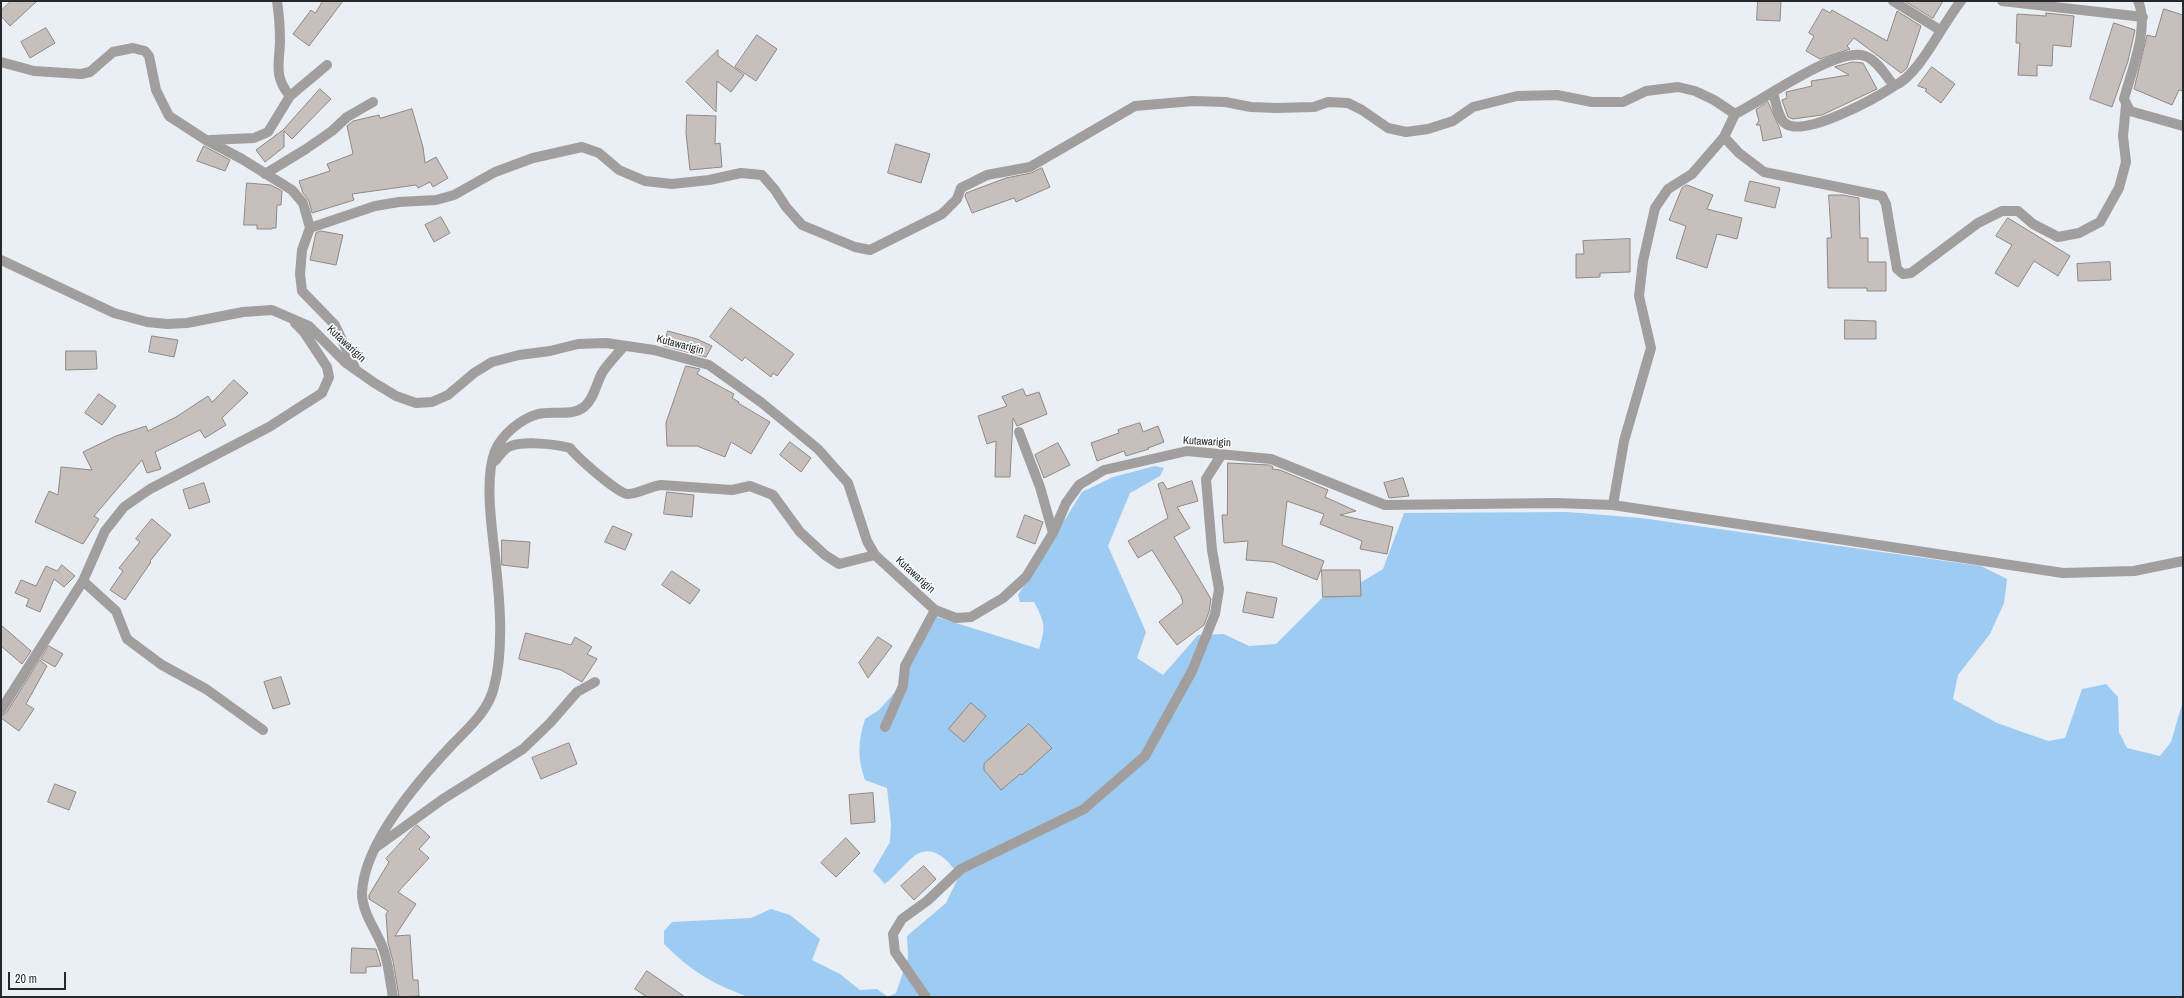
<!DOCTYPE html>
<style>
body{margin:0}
#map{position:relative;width:2184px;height:998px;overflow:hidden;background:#e9eff5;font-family:"Archivo Narrow",sans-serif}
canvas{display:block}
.frame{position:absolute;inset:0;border:2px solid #26292b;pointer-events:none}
.scale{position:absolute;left:8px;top:972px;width:58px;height:18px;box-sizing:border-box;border:2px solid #26292b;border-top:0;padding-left:5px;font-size:12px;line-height:14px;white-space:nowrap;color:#26292b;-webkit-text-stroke:3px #f9fcfe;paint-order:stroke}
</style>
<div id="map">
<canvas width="2184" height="998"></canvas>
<div class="frame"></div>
<div class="scale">20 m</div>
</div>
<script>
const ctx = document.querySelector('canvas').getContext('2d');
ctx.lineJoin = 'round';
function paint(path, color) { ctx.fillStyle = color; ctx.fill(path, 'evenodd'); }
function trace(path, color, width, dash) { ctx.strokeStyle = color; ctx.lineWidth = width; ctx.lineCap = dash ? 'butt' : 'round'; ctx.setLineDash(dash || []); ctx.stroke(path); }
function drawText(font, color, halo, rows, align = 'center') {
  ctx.font = font + ' "Archivo Narrow",sans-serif'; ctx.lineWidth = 3.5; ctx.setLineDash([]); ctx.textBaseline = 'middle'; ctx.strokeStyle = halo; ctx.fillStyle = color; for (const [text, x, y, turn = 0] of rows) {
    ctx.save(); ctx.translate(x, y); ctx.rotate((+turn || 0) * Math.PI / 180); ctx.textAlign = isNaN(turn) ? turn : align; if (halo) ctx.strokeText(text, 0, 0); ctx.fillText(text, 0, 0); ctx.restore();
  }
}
const green = new Path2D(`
 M 1155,466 L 1164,468 L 1160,476 L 1130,493 L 1108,546 L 1146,632 L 1137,658 L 1163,675 L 1198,635 L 1224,634 L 1249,646 L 1276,644 L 1323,597 L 1348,590 L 1383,569 L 1404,513 L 1567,512 L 1641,518 L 1981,566 L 2007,579 L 2004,603 L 1990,634 L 1958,675 L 1953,699 L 1997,723 L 2048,741 L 2065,738 L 2082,689 L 2106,684 L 2118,697 L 2119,732 L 2127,748 L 2160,756 L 2171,742 L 2183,701 L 2183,997 L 748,997 C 712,983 692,972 664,944 L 664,931 L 672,922 L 751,918 L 771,909 L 790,915 L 820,939 L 812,960 L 840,974 L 860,990 L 877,989 L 888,997 L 896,993 L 908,958 L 907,936 L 946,903 L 959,876 C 950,863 936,844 917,854 C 909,859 894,877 885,884 L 873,871 L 890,842 L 891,824 L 887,788 L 865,780 C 857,757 858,742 865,719 L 879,710 L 895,692 L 937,617 L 1039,649 C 1046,626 1045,623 1034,602 L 1020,602 L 1018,595 L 1082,492 L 1113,477 Z`);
const building = new Path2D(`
 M 11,1 L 37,1 L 10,26 L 1,16 L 1,11 Z
 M 323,1 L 343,1 L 309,46 L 293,34 L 311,10 L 315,13 Z
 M 1758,1 L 1781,1 L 1780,21 L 1757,20 Z
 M 1905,1 L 1943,1 L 1933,18 Z
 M 1823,9 L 1830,13 L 1832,10 L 1887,41 L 1897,11 L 1921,26 L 1907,68 L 1901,73 L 1854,38 L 1847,46 L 1850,49 L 1820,59 L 1806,51 L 1814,36 L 1809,33 Z
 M 2164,9 L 2183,15 L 2183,91 L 2179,90 L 2172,105 L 2134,89 L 2147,35 L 2155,37 Z
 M 2046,13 L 2074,16 L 2071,47 L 2053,45 L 2052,66 L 2037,65 L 2037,76 L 2018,75 L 2020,43 L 2016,43 L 2017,14 L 2046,16 Z
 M 2114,23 L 2135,30 L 2128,61 L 2112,107 L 2090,99 Z
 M 46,28 L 55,43 L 30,58 L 21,42 Z
 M 757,35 L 777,49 L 756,81 L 735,67 Z
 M 718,50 L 718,56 L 744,75 L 731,92 L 717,81 L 716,112 L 686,82 Z
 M 1853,62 L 1863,63 L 1877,89 L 1822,115 L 1793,119 L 1788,117 L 1782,100 L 1787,98 L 1786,92 L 1812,86 L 1811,81 L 1849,75 L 1835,67 Z
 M 1932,67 L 1955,84 L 1941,103 L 1925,91 L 1927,89 L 1918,86 Z
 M 320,89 L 331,99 L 292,139 L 284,131 L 284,147 L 265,162 L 256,150 L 283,130 Z
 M 1768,102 L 1779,127 L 1782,137 L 1763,141 L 1760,125 L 1756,125 L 1759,121 L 1756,110 Z
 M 412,109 L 423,147 L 425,163 L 436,157 L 448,178 L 433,187 L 430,182 L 418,188 L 416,185 L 352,194 L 354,200 L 312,213 L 309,201 L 303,193 L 299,181 L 330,171 L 327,164 L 353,154 L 347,126 L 353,121 L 379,115 L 380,118 Z
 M 687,115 L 716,116 L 715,144 L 720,143 L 722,167 L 690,170 L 686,133 Z
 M 896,144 L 930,154 L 921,183 L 888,173 Z
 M 204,146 L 230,160 L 225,171 L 197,161 Z
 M 1042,168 L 1050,187 L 1016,202 L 1014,198 L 972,213 L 965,196 L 966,193 L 1006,178 L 1031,173 Z
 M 1750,181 L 1780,188 L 1775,208 L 1745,201 Z
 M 247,183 L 271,185 L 282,191 L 281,205 L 277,205 L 276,228 L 272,228 L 272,229 L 257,229 L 257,225 L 244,225 Z
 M 1687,185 L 1713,195 L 1707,209 L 1742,218 L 1737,239 L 1717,234 L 1707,268 L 1676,258 L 1686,226 L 1669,220 L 1682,188 Z
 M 1829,195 L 1843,195 L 1859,198 L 1860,238 L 1868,238 L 1868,262 L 1886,262 L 1886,291 L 1867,291 L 1867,288 L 1828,288 L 1827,238 L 1831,238 Z
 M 441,217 L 450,233 L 434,242 L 425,225 Z
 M 2008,218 L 2070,256 L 2058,276 L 2034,261 L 2018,287 L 1995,273 L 2012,245 L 1996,236 Z
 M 321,231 L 343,235 L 336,265 L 310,260 L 316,233 Z
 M 1630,239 L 1630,272 L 1600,273 L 1600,277 L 1576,278 L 1576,254 L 1584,254 L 1583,241 Z
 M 2110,262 L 2111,280 L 2078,281 L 2077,264 Z
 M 731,308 L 794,354 L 777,376 L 773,373 L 771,377 L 745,357 L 742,361 L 710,337 Z
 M 1845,320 L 1876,321 L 1876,339 L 1845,339 Z
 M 668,331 L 697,339 L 712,346 L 706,357 L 664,346 Z
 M 152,336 L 178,340 L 174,357 L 149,352 Z
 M 66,351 L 96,351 L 97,369 L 66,370 Z
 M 686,366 L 700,369 L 697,374 L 734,394 L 732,398 L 739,402 L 738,403 L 770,422 L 751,454 L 731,442 L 725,457 L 697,446 L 667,446 L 666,423 Z
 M 234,380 L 248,393 L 222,418 L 226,425 L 205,438 L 200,430 L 155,452 L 161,469 L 147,473 L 142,460 L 94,516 L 99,519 L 83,544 L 35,522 L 49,491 L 58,495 L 61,467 L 92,470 L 83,452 L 116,436 L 146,426 L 148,431 L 176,417 L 208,396 L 212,402 Z
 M 1023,389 L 1026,396 L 1039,392 L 1047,414 L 1017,426 L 1013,418 L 1010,477 L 995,477 L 996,441 L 987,444 L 978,416 L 1007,406 L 1002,397 Z
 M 99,394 L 116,406 L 102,425 L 85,413 Z
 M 1140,423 L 1143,432 L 1158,426 L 1164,442 L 1148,448 L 1149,449 L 1126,456 L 1124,451 L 1097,461 L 1091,443 L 1119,433 L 1118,430 Z
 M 790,442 L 811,458 L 801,472 L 780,455 Z
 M 1058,443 L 1070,465 L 1044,478 L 1035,455 Z
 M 1228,463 L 1269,465 L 1273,467 L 1272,469 L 1280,470 L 1328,490 L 1325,497 L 1356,511 L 1340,515 L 1393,527 L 1387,554 L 1360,549 L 1362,541 L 1320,524 L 1324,514 L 1287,501 L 1282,545 L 1324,561 L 1317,580 L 1273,562 L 1246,560 L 1248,541 L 1224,543 L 1222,515 L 1227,515 Z
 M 1403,478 L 1409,496 L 1389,498 L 1384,483 Z
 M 1192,481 L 1198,501 L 1177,507 L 1190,528 L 1174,537 L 1211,599 L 1209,612 L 1204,625 L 1177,645 L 1159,622 L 1183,603 L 1181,596 L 1152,550 L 1138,558 L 1128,541 L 1168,518 L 1158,484 L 1163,482 L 1167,489 Z
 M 204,483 L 210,502 L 189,509 L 183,490 Z
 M 667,492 L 694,495 L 692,517 L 664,514 Z
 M 1025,515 L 1043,522 L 1035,544 L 1017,537 Z
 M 152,519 L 171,535 L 150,561 L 151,562 L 125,600 L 110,590 L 123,571 L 119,568 L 140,542 L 136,539 Z
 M 613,526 L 632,534 L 625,550 L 605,542 Z
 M 502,540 L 530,542 L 528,568 L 502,565 Z
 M 62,565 L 75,576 L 64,587 L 54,579 L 40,612 L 26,606 L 29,599 L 15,593 L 21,580 L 36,586 L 46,566 L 57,571 Z
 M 1322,570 L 1360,570 L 1361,596 L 1323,597 Z
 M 672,571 L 700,590 L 690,604 L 662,585 Z
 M 1247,592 L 1277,598 L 1273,618 L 1243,612 Z
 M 1,625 L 31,651 L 22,664 L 1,646 Z
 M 526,633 L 571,645 L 575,637 L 592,647 L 587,654 L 597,659 L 582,682 L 561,670 L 519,659 Z
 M 878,637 L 892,646 L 868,678 L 859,663 Z
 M 49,646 L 63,654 L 55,667 L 41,659 Z
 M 40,660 L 47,666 L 26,704 L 34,709 L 19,731 L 1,718 L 1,716 L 6,713 Z
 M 281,677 L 290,704 L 273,709 L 264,682 Z
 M 971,703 L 986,716 L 964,742 L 949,729 Z
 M 1029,724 L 1052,748 L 1022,775 L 1020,774 L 1001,790 L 984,770 L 984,764 Z
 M 569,743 L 577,764 L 541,779 L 532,758 Z
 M 55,784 L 76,792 L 69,810 L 48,802 Z
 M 873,793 L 875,822 L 851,824 L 849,795 Z
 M 417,825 L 430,837 L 419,849 L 429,858 L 398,892 L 416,904 L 395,936 L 410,935 L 413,980 L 418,980 L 419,996 L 399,997 L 393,961 L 388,943 L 386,914 L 388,911 L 369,899 L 369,895 L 389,862 L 386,859 Z
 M 846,838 L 860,853 L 836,877 L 821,863 Z
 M 924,866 L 936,879 L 914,900 L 901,886 Z
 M 352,948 L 376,949 L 381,966 L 366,967 L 366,973 L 351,973 Z
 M 647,971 L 685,997 L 647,997 L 635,989 Z`);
const minor = new Path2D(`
 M 1893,1 L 1940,30
 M 2002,1 L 2143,17
 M 2138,1 C 2150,27 2131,72 2124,99 L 2130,111 L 2183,126
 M 1,62 L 34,71 L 81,74 L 90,72 L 113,52 L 133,48 L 145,51 L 149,56 L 156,90 L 169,116 L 206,140 L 242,159 L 292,190 L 303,203 L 310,228
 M 1773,93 C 1776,102 1778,119 1786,124 C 1806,137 1876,98 1894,86
 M 290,96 L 327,65
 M 1735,114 L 1724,137 L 1739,153 L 1764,172 L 1882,196 L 1886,204 L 1897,269 L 1903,274 L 1911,273 L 1978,223 L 2002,211 L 2018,211 L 2033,224 L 2058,237 L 2079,233 L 2100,222 L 2119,188 L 2126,162 L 2123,136 L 2126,105
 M 210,140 L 254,138 L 268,132 L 290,96 C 274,77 279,65 280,42 C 280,29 279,14 277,1
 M 265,174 L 306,149 L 332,131 L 347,117 L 373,102
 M 1,260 L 114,313 L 147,322 L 167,324 L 187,323 L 243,312 L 272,310 L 309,326 L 346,363 L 373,382 L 396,396 L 416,403 L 432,402 L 448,395 L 474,373 L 492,362 L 519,355 L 550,351 L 578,344 L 606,343 L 654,350 L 709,365 L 762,403 L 818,449 L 848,483 L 867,541 L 875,555 L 935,610 L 956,618 L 971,617 L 1003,598 L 1026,577 L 1053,533 L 1066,503 L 1079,485 L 1104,470 L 1187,451 L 1271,459 L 1385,505 L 1556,503 L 1613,505 L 2063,573 L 2134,571 L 2183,561
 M 356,370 L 335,325 L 302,291 L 300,274 L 302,250 L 310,228 L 375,206 L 399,202 L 436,200 L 454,195 L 495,172 L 533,158 L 582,147 L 599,153 L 619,170 L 645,181 L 672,184 L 709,180 L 741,173 L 762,175 L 775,190 L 786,207 L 802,225 L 855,247 L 870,250 L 942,214 L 957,199 L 961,188 L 987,175 L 1030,167 L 1135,106 L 1193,101 L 1225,102 L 1251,107 L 1276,108 L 1314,107 L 1328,102 L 1348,103 L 1362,110 L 1388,128 L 1406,132 L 1428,129 L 1453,121 L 1473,107 L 1517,96 L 1557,95 L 1592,102 L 1623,102 L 1646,91 L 1678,87 L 1695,91 L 1714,100 L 1735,114 C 1762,101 1837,46 1865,56 C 1876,59 1887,77 1894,86 C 1920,75 1942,24 1961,1
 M 1019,432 L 1040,487 L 1053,533
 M 495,461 C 499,456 504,448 511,446 C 524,441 556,444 570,448 C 576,456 619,495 628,494 C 639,494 650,486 661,485 L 732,490 L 750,486 L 773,495 L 800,532 L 825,555 L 839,564 L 875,555
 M 1613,505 L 1624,441 L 1651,348 L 1639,296 L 1643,261 L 1655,208 L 1668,189 L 1692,174 L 1724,137
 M 83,581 L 116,611 L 127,639 L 162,665 L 206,689 L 263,730
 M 1,710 L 83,581 L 105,531 L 124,507 L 150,489 L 269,427 L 322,393 L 329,377 L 327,367 L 304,332 L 295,323
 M 885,727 L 903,686 L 905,666 L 935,610
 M 375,848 L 443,799 L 523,749 L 550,723 L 577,692 L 595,682
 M 393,997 C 390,982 389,966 384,951 C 378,932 362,914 362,893 C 364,844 418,781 451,746 C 468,728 488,712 494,687 C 505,646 499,591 494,548 C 491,522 485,476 495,451 C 502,434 521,419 538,414 C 553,410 571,417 584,407 C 594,399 596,384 602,373 C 608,363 617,355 624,346
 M 926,997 L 895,952 L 893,934 L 902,919 L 927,901 L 961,869 L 1084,809 L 1145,756 L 1192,671 L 1215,614 L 1219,589 L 1212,550 L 1206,479 L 1222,454`);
const streetNames = [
 ["Kutawarigin",346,344,43],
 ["Kutawarigin",680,345,15],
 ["Kutawarigin",1207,442,3],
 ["Kutawarigin",915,575,42]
];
paint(green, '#9dcbf1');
paint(building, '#c7bfbb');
trace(building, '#8f8883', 1);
trace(minor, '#a29e9d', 10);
drawText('11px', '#26292b', '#f9fcfe', streetNames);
</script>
